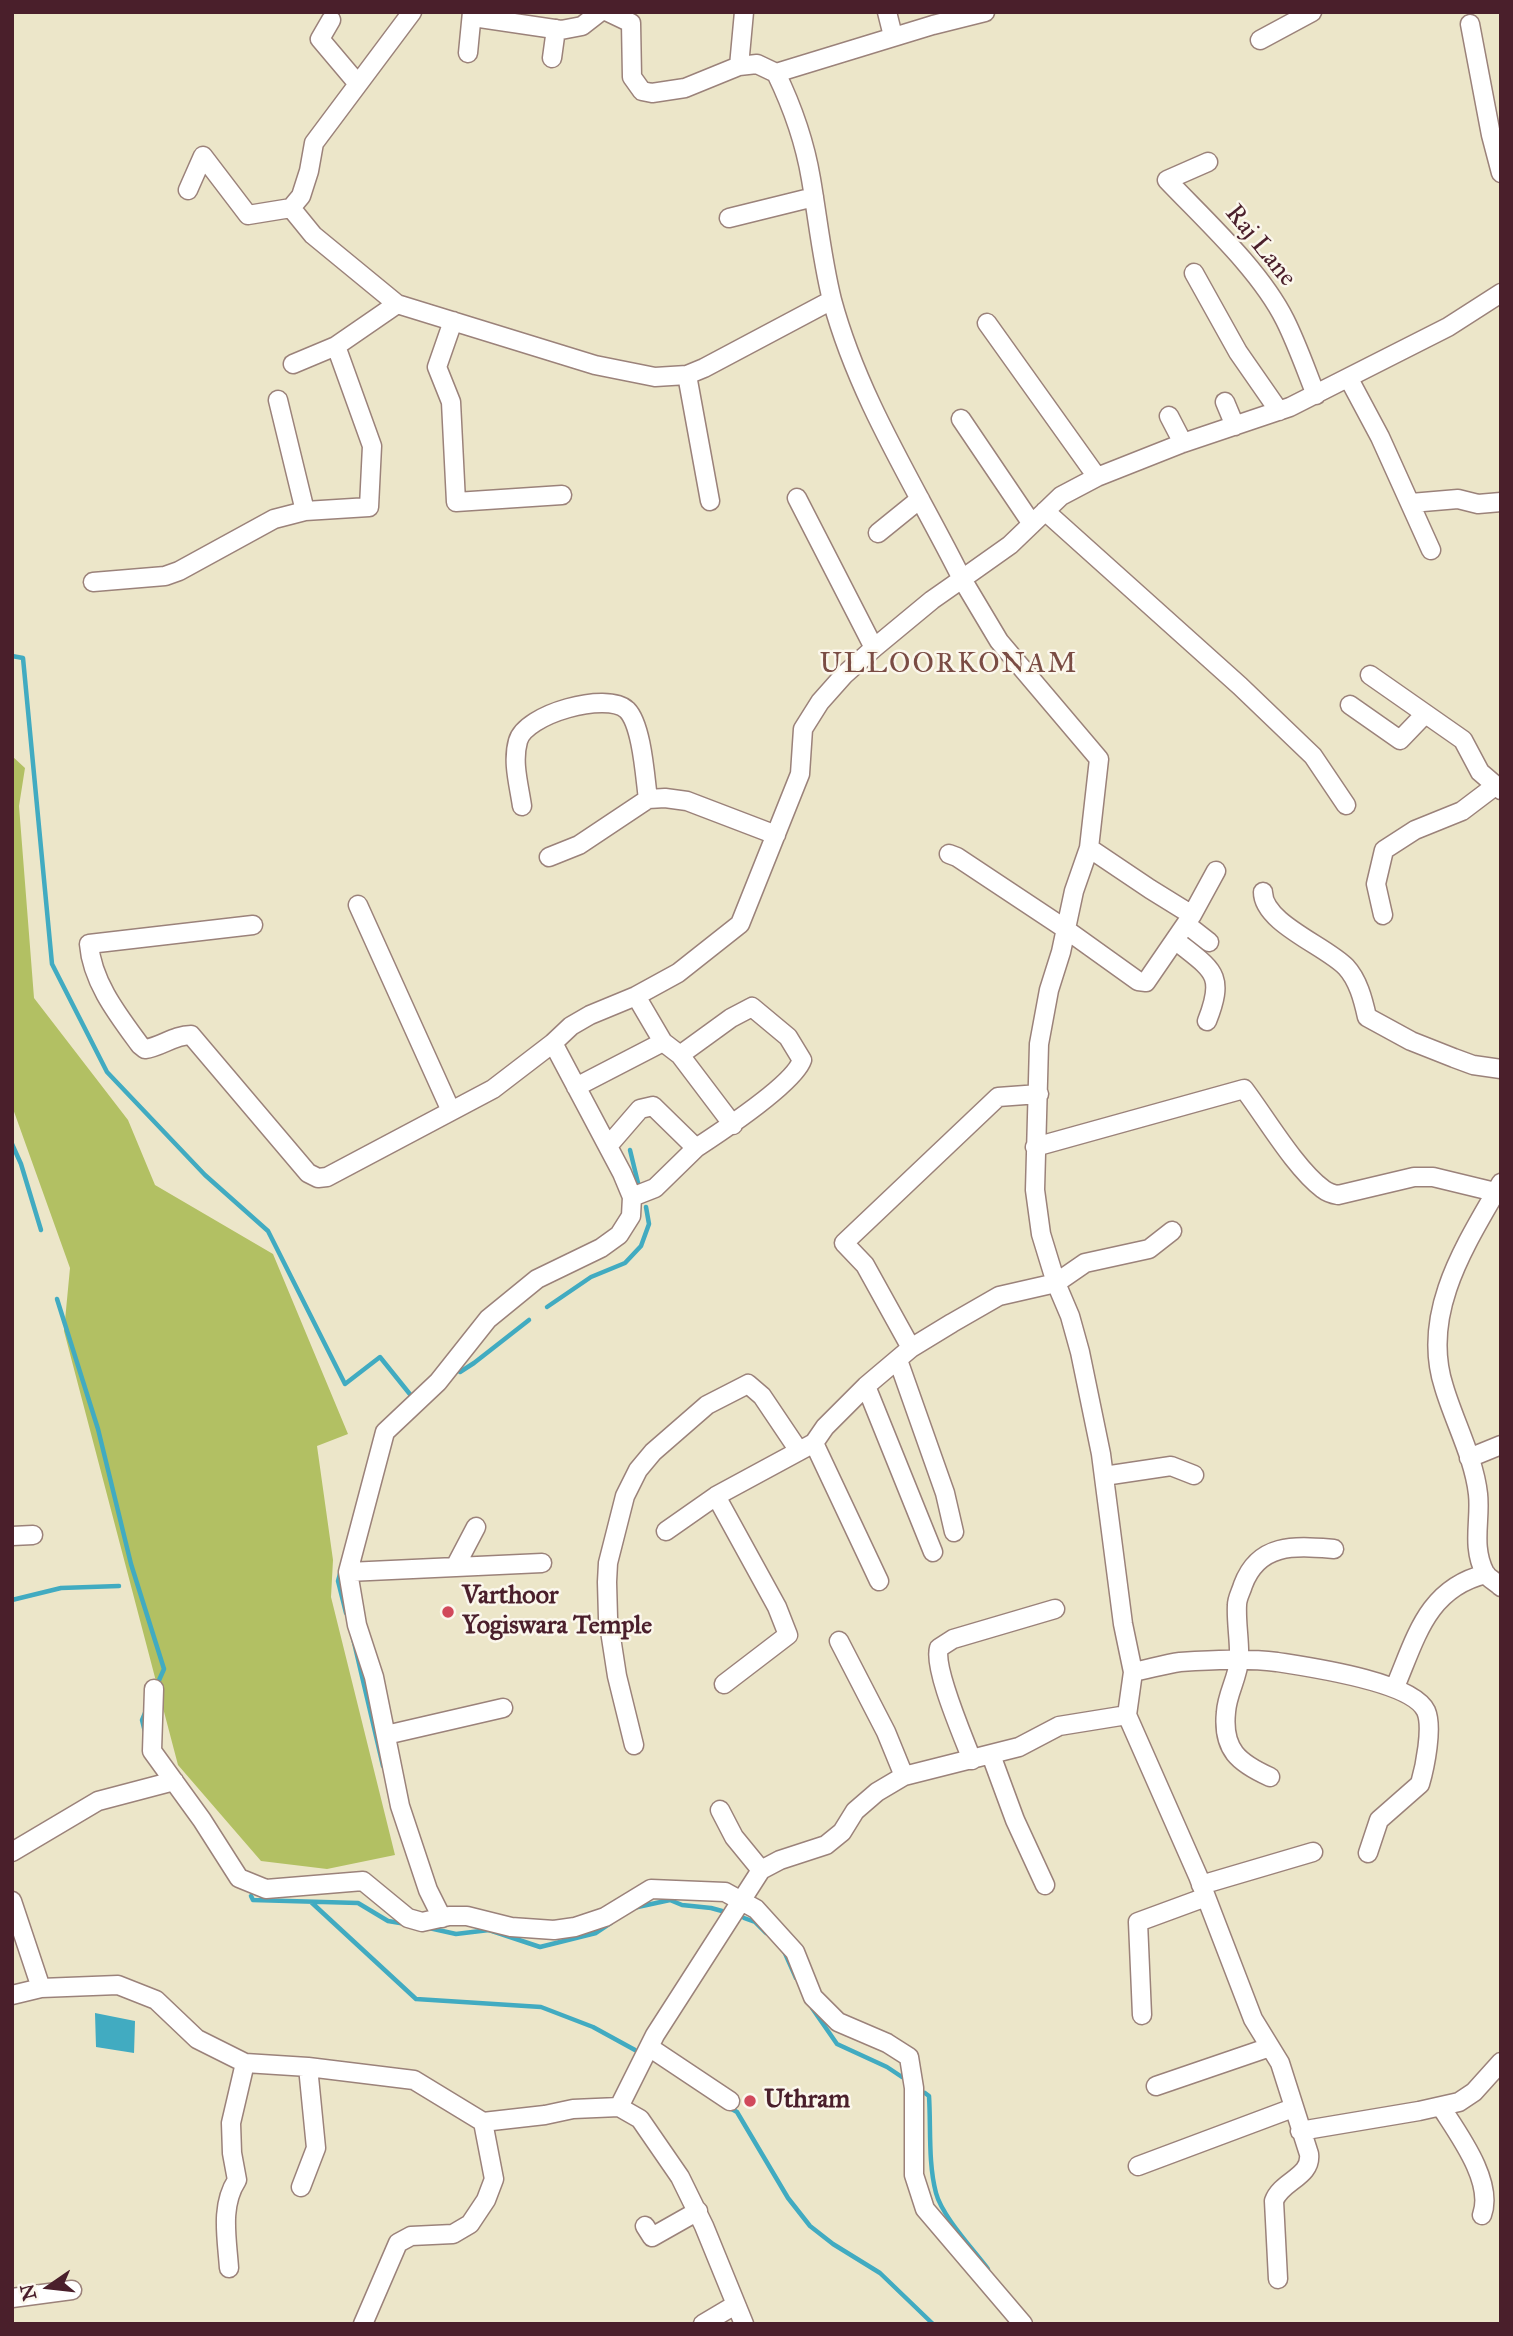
<!DOCTYPE html>
<style>
body{margin:0}
#map{position:relative;width:1513px;height:2336px;overflow:hidden;background:#ece6c9;font-family:"IM FELL Great Primer",serif}
canvas{display:block}
.frame{position:absolute;inset:0;border:14px solid #4a1f2b;pointer-events:none}
.north{position:absolute;left:14px;top:2252px;width:70px;height:70px;-webkit-text-stroke:5px #fbf7ec;paint-order:stroke;rotate:256deg;font-size:19px;font-weight:700;line-height:28px;text-align:center;color:#4a1f2b}
.north::after{content:'';display:block;margin:auto;width:24px;height:32px;background:#4a1f2b;clip-path:polygon(50% 0,100% 100%,50% 72%,0 100%)}
</style>
<div id="map">
<canvas width="1513" height="2336"></canvas>
<div class="frame"></div>
<div class="north">N</div>
</div>
<script>
const ctx = document.querySelector('canvas').getContext('2d');
ctx.lineJoin = 'round';
function paint(path, color) { ctx.fillStyle = color; ctx.fill(path, 'evenodd'); }
function trace(path, color, width, dash) { ctx.strokeStyle = color; ctx.lineWidth = width; ctx.lineCap = dash ? 'butt' : 'round'; ctx.setLineDash(dash || []); ctx.stroke(path); }
function drawText(font, color, halo, rows, align = 'center') {
  ctx.font = font + ' "IM FELL Great Primer",serif'; ctx.lineWidth = 5; ctx.setLineDash([]); ctx.textBaseline = 'middle'; ctx.strokeStyle = halo; ctx.fillStyle = color; for (const [text, x, y, turn = 0] of rows) {
    ctx.save(); ctx.translate(x, y); ctx.rotate((+turn || 0) * Math.PI / 180); ctx.textAlign = isNaN(turn) ? turn : align; if (halo) ctx.strokeText(text, 0, 0); ctx.fillText(text, 0, 0); ctx.restore();
  }
}
const green = new Path2D(`
 M 12,756 L 25,768 L 19,806 L 34,998 L 128,1120 L 155,1185 L 273,1254 L 348,1434 L 317,1446 L 333,1560 L 331,1597 L 395,1855 L 327,1869 L 261,1861 L 178,1765 L 64,1331 L 70,1268 L 12,1106 Z`);
const water = new Path2D(`
 M 95,2013 L 135,2021 L 134,2053 L 96,2047 Z`);
const stream = new Path2D(`
 M 12,656 L 23,658 L 52,964 L 107,1072 L 205,1175 L 268,1231 L 345,1384 L 380,1357 L 413,1398
 M 12,1144 L 21,1164 L 41,1230
 M 630,1150 L 638,1183
 M 57,1299 L 98,1429 L 131,1564 L 164,1669 L 156,1687
 M 547,1307 L 591,1277 L 625,1263 L 641,1246 L 649,1224 L 646,1207
 M 460,1372 L 474,1363 L 529,1320
 M 341,1570 L 338,1581 L 346,1613
 M 12,1600 L 61,1588 L 119,1586
 M 353,1638 L 383,1766
 M 145,1732 L 142,1720 L 147,1708
 M 251,1896 L 253,1900 L 358,1903 L 388,1921 L 406,1924
 M 311,1902 L 416,1999 L 541,2007 L 593,2027 L 635,2050
 M 633,1908 L 670,1900 L 682,1905 L 711,1908 L 722,1911
 M 744,1918 L 755,1922 L 766,1933
 M 429,1928 L 456,1934 L 489,1930 L 540,1947 L 596,1933 L 611,1923
 M 784,1951 L 796,1978
 M 812,2008 L 837,2044 L 887,2067 L 902,2077
 M 925,2093 L 929,2096 C 931,2127 928,2163 936,2193 C 942,2216 973,2249 988,2269
 M 730,2108 L 737,2112 L 788,2198 L 810,2226 L 833,2244 L 880,2273 L 933,2324`);
const minor = new Path2D(`
 M 412,12 L 314,143 L 309,171 L 301,196 L 291,208 L 313,235 L 397,304 L 595,365 L 655,377 L 687,375 L 704,368 L 832,300
 M 608,12 L 631,23 L 632,77 L 642,91 L 652,93 L 685,88 L 739,66 L 757,64 L 776,73
 M 887,12 L 893,36
 M 473,17 L 561,30 L 582,26 L 600,12
 M 331,20 L 320,39 L 358,84
 M 1470,24 L 1491,135 L 1501,173
 M 1260,40 L 1312,12
 M 468,53 L 472,12
 M 552,58 L 556,29
 M 739,66 L 744,12
 M 1208,162 L 1167,180 C 1206,221 1260,270 1285,320 C 1297,344 1306,370 1316,395
 M 188,190 L 203,156 L 248,215 L 291,208
 M 729,218 L 814,197
 M 1194,273 L 1238,352 L 1279,411
 M 453,321 L 437,367 L 451,402 L 456,502 L 562,495
 M 987,323 L 1097,477
 M 293,364 L 336,346
 M 687,375 L 710,501
 M 1349,379 L 1380,437 L 1431,550
 M 278,400 L 305,511
 M 1225,402 L 1235,426
 M 1169,416 L 1183,443
 M 961,419 L 1032,524
 M 797,498 L 874,648
 M 1411,503 L 1458,499 L 1478,504 L 1501,502
 M 1045,511 L 1240,686 L 1313,756 L 1346,805
 M 878,533 L 920,499
 M 93,582 L 165,576 L 179,571 L 274,519 L 305,511 L 369,507 L 372,446 L 336,346 L 397,304
 M 1370,675 L 1463,740 L 1480,772 L 1501,790
 M 1350,705 L 1400,740 L 1425,714
 M 522,806 C 519,785 512,762 518,741 C 525,714 607,691 627,710 C 642,725 645,777 648,799
 M 1089,848 L 1150,889 L 1192,915
 M 949,854 L 957,857 L 1064,928 L 1138,981 L 1146,982 L 1192,915 L 1216,871
 M 549,857 L 579,845 L 648,799 L 665,798 L 687,801 L 776,835
 M 1263,892 C 1263,923 1326,946 1346,967 C 1358,980 1363,999 1367,1017 L 1411,1041 L 1454,1058 L 1473,1065 L 1501,1069
 M 358,905 L 451,1111
 M 1383,915 L 1376,884 L 1384,850 L 1415,830 L 1462,811 L 1495,786
 M 1186,924 L 1209,942
 M 253,925 L 89,944 C 92,982 118,1015 140,1045 L 145,1049 C 161,1047 174,1035 191,1035 L 308,1173 L 318,1178 L 327,1177 L 493,1089 L 553,1043
 M 1175,940 C 1212,970 1226,973 1207,1021
 M 636,996 L 663,1042 L 680,1055 L 733,1125
 M 576,1087 L 663,1042
 M 608,1146 L 640,1109 L 653,1106 L 696,1148 C 719,1133 794,1084 802,1060 L 788,1037 L 752,1007 L 731,1018 L 680,1055
 M 1035,1147 L 1244,1089 C 1266,1118 1295,1168 1323,1189 C 1328,1193 1332,1194 1338,1195 L 1414,1177 L 1433,1177 L 1495,1192
 M 1501,1183 C 1466,1244 1420,1313 1444,1387 C 1454,1421 1474,1458 1478,1494 C 1481,1520 1471,1546 1485,1573 C 1488,1578 1496,1582 1501,1587
 M 632,1197 L 655,1188 L 696,1148
 M 911,1348 L 865,1265 L 844,1243 L 998,1097 L 1039,1094
 M 898,1360 L 945,1493 L 954,1532
 M 866,1386 L 933,1552
 M 814,1443 L 879,1581
 M 1469,1458 L 1501,1445
 M 1104,1476 L 1171,1466 L 1194,1475
 M 716,1496 L 777,1607 L 788,1635 L 724,1684
 M 666,1531 L 716,1496 L 814,1443 L 825,1427 L 866,1386 L 911,1348 L 952,1323 L 999,1296 L 1056,1283 L 1085,1263 L 1149,1249 L 1172,1231
 M 12,1536 L 33,1535
 M 455,1567 L 476,1527
 M 348,1572 L 542,1563
 M 839,1641 L 886,1732 L 904,1776
 M 1133,1672 C 1149,1669 1165,1664 1180,1662 C 1212,1660 1246,1658 1277,1662 C 1308,1667 1412,1681 1426,1711 C 1433,1727 1425,1767 1420,1784 L 1379,1820 L 1368,1853
 M 1395,1687 C 1416,1638 1427,1588 1486,1574
 M 154,1689 L 152,1751 L 202,1820 L 239,1878 L 266,1889 L 363,1881 L 408,1918 L 422,1922 L 449,1916 L 467,1916 L 511,1927 L 554,1930 L 575,1927 L 605,1917 L 651,1889 L 725,1892 L 756,1909 L 795,1952 L 813,1997 L 838,2022 L 887,2043 L 909,2057 L 914,2088 L 914,2175 L 925,2209 L 1023,2324
 M 1127,1715 L 1198,1876 L 1253,2019 L 1280,2063 L 1309,2154 C 1312,2177 1281,2181 1274,2201 L 1278,2279
 M 386,1735 L 503,1708
 M 634,1745 L 617,1676 L 608,1618 L 607,1582 L 608,1563 L 625,1496 L 638,1470 L 653,1452 L 707,1405 L 748,1384 L 762,1396 L 799,1451
 M 991,1755 L 1015,1820 L 1045,1885
 M 972,1760 C 963,1736 933,1668 939,1648 L 953,1639 L 1055,1609
 M 1270,1777 C 1239,1763 1222,1750 1226,1712 C 1227,1694 1238,1677 1239,1660 C 1240,1642 1236,1623 1237,1605 C 1237,1598 1241,1592 1243,1585 C 1259,1542 1296,1546 1334,1549
 M 720,1810 L 734,1837 L 761,1870
 M 12,1852 L 98,1801 L 174,1781
 M 1201,1885 L 1313,1852
 M 12,1901 L 41,1988
 M 442,1918 L 428,1890 L 400,1806 L 374,1677 L 357,1625 L 348,1572 L 385,1432 L 438,1382 L 488,1319 L 537,1279 L 601,1248 L 619,1235 L 631,1216 L 632,1197 L 622,1173 L 553,1043 L 571,1026 L 590,1015 L 636,996 L 678,973 L 740,924 L 800,774 L 803,729 L 820,702 L 844,675 L 874,648 L 932,600 L 962,579 C 916,487 859,400 832,300 C 822,260 818,220 811,179 C 805,143 792,106 776,73 L 933,25 L 985,12
 M 12,1995 L 41,1988 L 118,1985 L 156,2000 L 197,2039 L 245,2063 L 308,2067 L 414,2080 L 483,2122 L 545,2115 L 573,2109 L 619,2107 L 640,2119 L 680,2177 L 704,2226 L 744,2324
 M 1142,2015 L 1138,1922 L 1206,1897
 M 649,2047 L 730,2101
 M 1156,2086 L 1270,2047
 M 619,2107 L 655,2035 L 761,1870 L 780,1860 L 826,1845 L 842,1832 L 855,1811 L 877,1792 L 904,1776 L 1019,1747 L 1059,1726 L 1127,1715 L 1133,1672 L 1123,1624 L 1101,1454 L 1080,1352 L 1070,1316 L 1056,1283 L 1041,1234 L 1035,1190 L 1039,1044 L 1049,990 L 1061,952 L 1074,891 L 1089,848 L 1099,759 L 999,641 L 962,579 L 1010,545 L 1061,496 L 1097,477 L 1183,443 L 1290,407 L 1448,327 L 1501,293
 M 1441,2107 C 1459,2135 1494,2182 1482,2215
 M 1300,2131 L 1419,2111 L 1459,2102 L 1474,2092 L 1501,2062
 M 1138,2166 L 1293,2108
 M 301,2187 L 316,2148 L 308,2067
 M 645,2226 L 652,2237 L 698,2211
 M 229,2268 C 227,2238 220,2206 237,2180 L 232,2153 L 231,2123 L 245,2063
 M 12,2298 L 72,2290
 M 363,2324 L 398,2243 L 411,2236 L 453,2234 L 470,2224 L 486,2200 L 494,2179 L 483,2122
 M 703,2324 L 735,2305`);
const markers = [
 [448,1612,7,"#d1495b"],
 [750,2101,7,"#d1495b"]
];
const streetNames = [
 ["Raj Lane",1260,246,51]
];
const poiNames = [
 ["Varthoor",462,1597],
 ["Yogiswara Temple",462,1627],
 ["Uthram",764,2101]
];
const neighbourhoodNames = [
 ["ULLOORKONAM",949,665]
];
paint(green, '#b2c063');
paint(water, '#41abc1');
trace(stream, '#41abc1', 4.5);
trace(minor, '#9b827a', 21);
trace(minor, '#fff', 18);
for (const [x, y, r, color] of markers) { const dot = new Path2D(); dot.arc(x, y, r, 0, 2 * Math.PI); ctx.fillStyle = color; ctx.fill(dot); trace(dot, '#fbf7ec', 2.5); }
drawText('26px', '#4a1f2b', '#fbf7ec', streetNames);
drawText('bold 26px', '#4a1f2b', '#fbf7ec', poiNames, 'left');
ctx.letterSpacing = '2px';
drawText('28px', '#7a4c44', '#fbf7ec', neighbourhoodNames);
ctx.letterSpacing = '0px';
</script>
